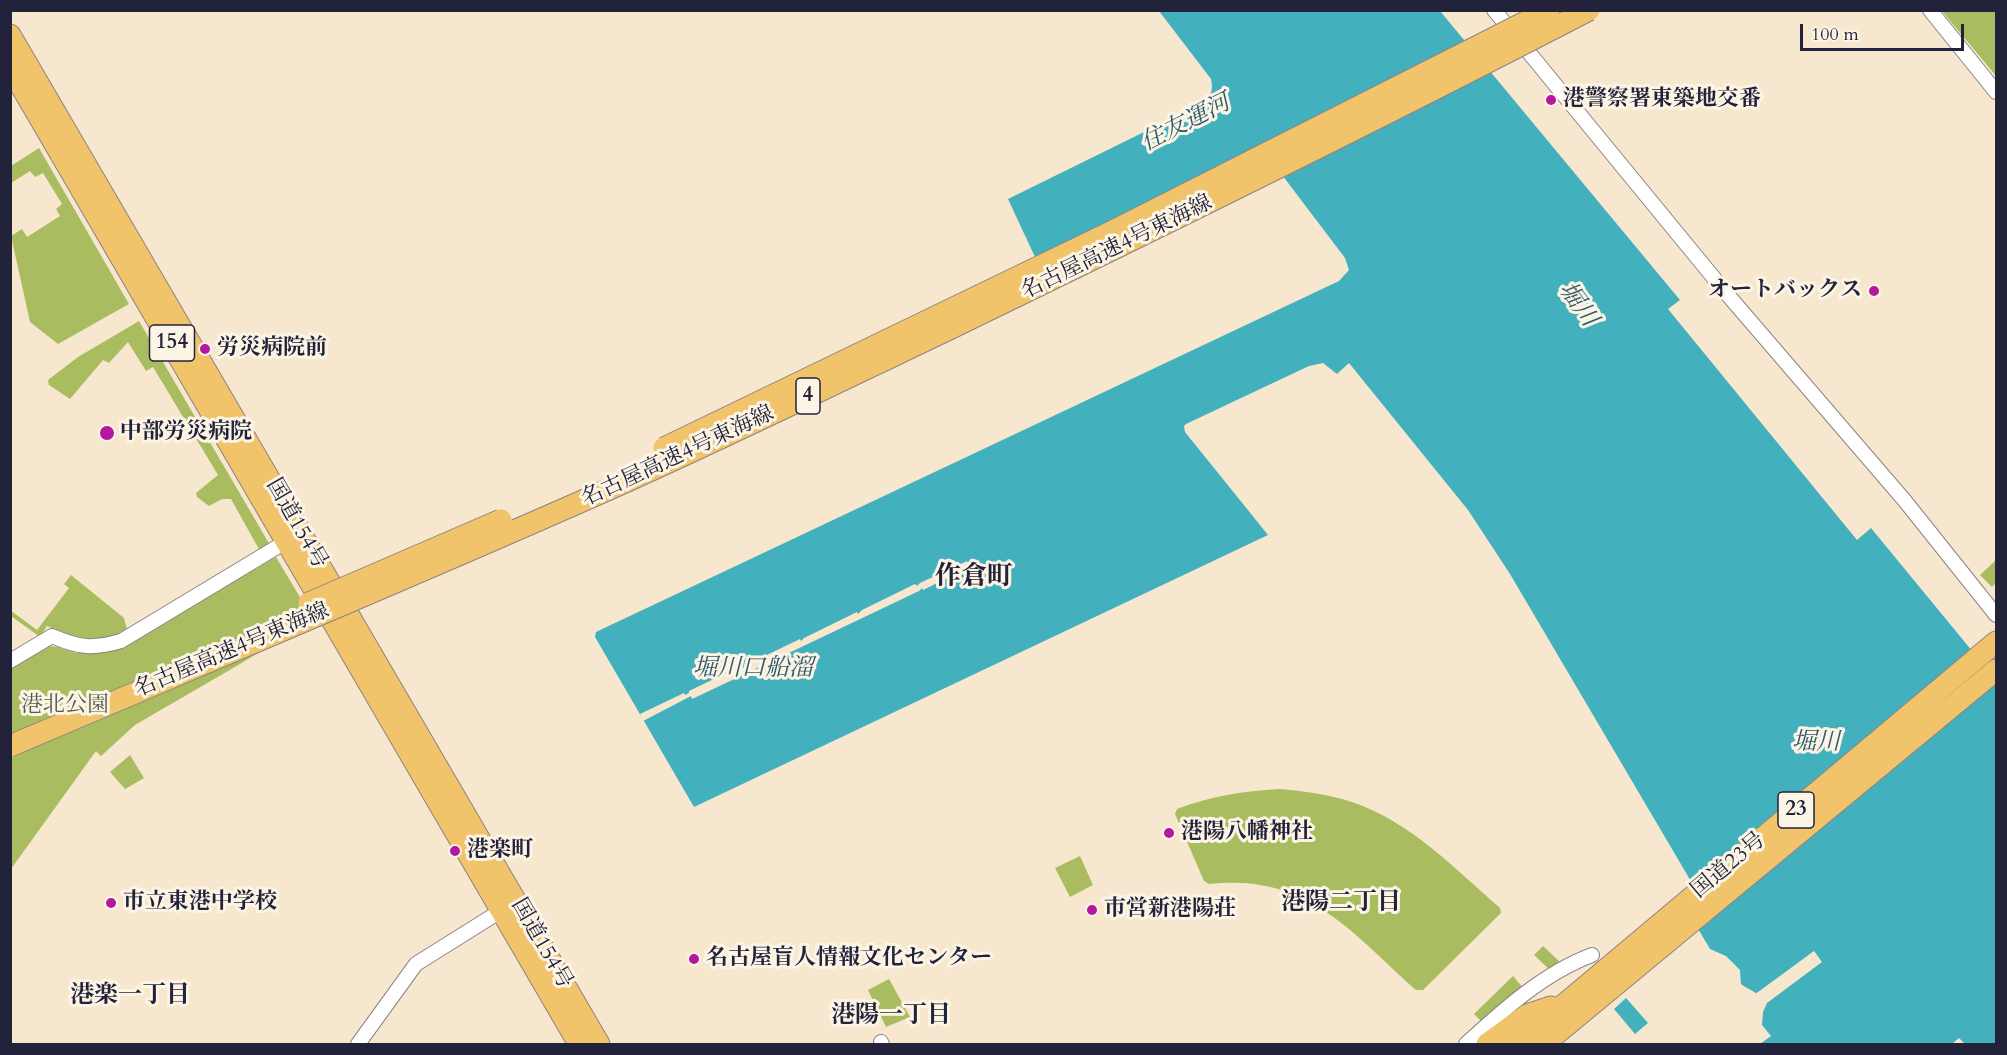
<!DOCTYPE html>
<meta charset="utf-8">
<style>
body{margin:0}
#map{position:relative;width:2007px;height:1055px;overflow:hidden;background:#f7e7ce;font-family:Cardo,serif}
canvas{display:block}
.frame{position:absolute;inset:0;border:12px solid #22223b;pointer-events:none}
.scale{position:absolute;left:1800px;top:24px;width:164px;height:27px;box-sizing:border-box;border:3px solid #22223b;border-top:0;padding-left:8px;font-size:18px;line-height:21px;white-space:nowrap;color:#22223b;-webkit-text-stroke:4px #fcf5e5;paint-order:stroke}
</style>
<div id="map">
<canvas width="2007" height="1055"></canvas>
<div class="frame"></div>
<div class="scale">100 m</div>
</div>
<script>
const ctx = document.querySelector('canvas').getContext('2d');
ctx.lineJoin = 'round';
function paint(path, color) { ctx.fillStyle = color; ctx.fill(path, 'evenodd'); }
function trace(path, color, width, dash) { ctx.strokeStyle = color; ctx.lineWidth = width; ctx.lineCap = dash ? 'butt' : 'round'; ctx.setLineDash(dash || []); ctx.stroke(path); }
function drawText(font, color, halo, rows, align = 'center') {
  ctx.font = font + ' Cardo,"Noto Serif JP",serif'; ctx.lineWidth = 6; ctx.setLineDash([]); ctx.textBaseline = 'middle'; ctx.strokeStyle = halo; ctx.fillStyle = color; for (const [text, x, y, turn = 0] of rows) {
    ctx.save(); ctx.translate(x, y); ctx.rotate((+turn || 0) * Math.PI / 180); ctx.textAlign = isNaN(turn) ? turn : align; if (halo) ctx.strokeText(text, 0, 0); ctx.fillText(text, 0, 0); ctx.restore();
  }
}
const green = new Path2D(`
 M 1942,11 L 1996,11 L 1996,76 Z
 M 39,148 L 129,304 L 58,344 L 30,322 L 11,236 L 22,229 L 27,237 L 60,216 L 56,209 L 62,204 L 43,173 L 35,177 L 30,171 L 11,183 L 11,166 Z
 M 139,321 L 270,545 L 260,551 L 231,499 L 222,499 L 209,506 L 197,497 L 196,493 L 218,475 L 153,367 L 146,371 L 128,342 L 109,363 L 103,360 L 70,399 L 49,385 L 48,380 L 78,357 Z
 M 276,557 L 313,619 L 240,664 L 135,725 L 101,756 L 96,751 L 11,869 L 11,668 L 50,646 L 58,647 L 76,653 L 101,653 L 115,650 Z
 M 1996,560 L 1996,583 L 1992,587 L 1980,575 Z
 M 71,575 L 124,618 L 127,629 C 98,646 76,640 47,626 L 40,637 L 11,616 L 10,610 L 37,630 L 69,588 L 64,584 Z
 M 130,755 L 144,778 L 125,789 L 110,772 Z
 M 1279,789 C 1303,791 1328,794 1352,802 C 1411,822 1454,868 1500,908 L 1501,913 L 1423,990 L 1416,990 C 1350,931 1307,873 1209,884 L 1204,881 L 1175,814 L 1177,809 C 1211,796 1243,791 1279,789 Z
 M 1080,856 L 1093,885 L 1070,897 L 1055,868 Z
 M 1543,946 L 1559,961 L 1558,967 L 1551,971 L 1534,955 Z
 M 1513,976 L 1524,989 L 1482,1022 L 1474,1014 Z
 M 889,979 L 910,1017 L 886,1027 L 868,990 Z`);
const water = new Path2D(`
 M 1159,11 L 1440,11 L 1680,300 L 1668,309 L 1857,540 L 1871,528 L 1996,680 L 1996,1044 L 1965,1044 L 1959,1038 L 1952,1044 L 1760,1044 L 1771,1036 L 1762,1025 L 1763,1012 L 1767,1003 C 1761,1001 1761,998 1757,994 C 1752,990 1746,988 1741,984 L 1740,970 L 1726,956 L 1710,949 L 1678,895 L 1692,883 L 1510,574 L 1468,510 L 1349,363 L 1337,374 L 1323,363 L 1309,366 L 1186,424 L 1184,426 L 1185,432 L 1268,535 L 694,807 L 595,637 L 596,632 L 1339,281 L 1349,270 L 1345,258 L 1273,163 L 1035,257 L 1008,199 L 1207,101 C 1212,93 1213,88 1211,79 Z
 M 1626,998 L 1648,1023 L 1635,1034 L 1614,1009 Z`);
const pier = new Path2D(`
 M 967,561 L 970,567 L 923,590 L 922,588 L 919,591 L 749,672 L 748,670 L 744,671 L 745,674 L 692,699 L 691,696 L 643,721 L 640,714 L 684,693 L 685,695 L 689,693 L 689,691 L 741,666 L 743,668 L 746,665 L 800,639 L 801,641 L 804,638 L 857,612 L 858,614 L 862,610 L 915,584 L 917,586 L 920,583 Z
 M 1814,951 L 1822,962 L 1767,1003 L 1760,1003 L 1754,995 Z`);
const minor = new Path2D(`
 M 1494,10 L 1727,294 L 1905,501 L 1996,615
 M 1930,10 L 1996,92
 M 10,661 L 52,636 C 79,648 94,649 121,641 L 287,541
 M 881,1042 L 882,1044
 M 358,1044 L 416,964 L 507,907
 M 1466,1044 C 1503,1010 1544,973 1592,955`);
const highway = new Path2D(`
 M 10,35 L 599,1044
 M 10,67 L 579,1044
 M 1487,1044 L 1527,1015 L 1551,1007
 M 1517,1044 L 1996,642
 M 1544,1044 L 1996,670`);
const highwayBridge = new Path2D(`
 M 664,448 L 1115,230 L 1549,10
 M 309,603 L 501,520
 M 10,746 C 212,660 414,576 614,487 C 726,437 836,383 947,330 C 1162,226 1377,120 1589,10`);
const markers = [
 [1551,100,6,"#b5179e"],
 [1874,291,6,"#b5179e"],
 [205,349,6,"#b5179e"],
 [107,433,8,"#b5179e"],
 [1169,833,6,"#b5179e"],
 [455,851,6,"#b5179e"],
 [111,903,6,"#b5179e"],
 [1092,910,6,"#b5179e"],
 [694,959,6,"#b5179e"]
];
const shields = [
 [172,343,45],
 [808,396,24],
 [1796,810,36]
];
const shieldNames = [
 ["154",172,343],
 ["4",808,396],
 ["23",1796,810]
];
const poiNames = [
 ["港警察署東築地交番",1563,100],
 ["オートバックス",1862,291,"right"],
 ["労災病院前",217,349],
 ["中部労災病院",120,433],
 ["港陽八幡神社",1181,833],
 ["港楽町",467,851],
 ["市立東港中学校",123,903],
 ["市営新港陽荘",1104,910],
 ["名古屋盲人情報文化センター",706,959]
];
const streetNames = [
 ["名古屋高速4号東海線",1117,248,-26],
 ["名古屋高速4号東海線",678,457,-25],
 ["国道154号",296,524,60],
 ["名古屋高速4号東海線",232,651,-23],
 ["国道23号",1729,866,-40],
 ["国道154号",541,944,60]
];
const parkNames = [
 ["港北公園",65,706]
];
const waterNames = [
 ["住友運河",1186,124,-27],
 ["堀川",1577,305,54],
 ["堀川口船溜",753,669],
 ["堀川",1816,743]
];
const neighbourhoodNames = [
 ["港陽二丁目",1341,903],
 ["港楽一丁目",130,996],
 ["港陽一丁目",891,1016]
];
const quarterNames = [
 ["作倉町",974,578]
];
paint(green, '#a9bd60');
paint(water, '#42b1bd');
paint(pier, '#f7e7ce');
trace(minor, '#8c8484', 16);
trace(highway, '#8c8484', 23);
trace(minor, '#fff', 14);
trace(highway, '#f1c36a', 21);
trace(highwayBridge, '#8c8484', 23, []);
trace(highwayBridge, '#f1c36a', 21);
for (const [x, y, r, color] of markers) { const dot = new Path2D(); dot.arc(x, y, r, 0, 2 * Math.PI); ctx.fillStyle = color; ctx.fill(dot); trace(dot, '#fcf5e5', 2); }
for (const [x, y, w] of shields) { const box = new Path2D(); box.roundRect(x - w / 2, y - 18, w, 36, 4.5); ctx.fillStyle = '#fcf5e5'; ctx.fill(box); trace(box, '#22223b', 1.5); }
drawText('bold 21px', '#22223b', null, shieldNames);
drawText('bold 22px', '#22223b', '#fcf5e5', poiNames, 'left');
drawText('22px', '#22223b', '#fcf5e5', streetNames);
drawText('22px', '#515848', '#fcf5e5', parkNames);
drawText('italic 24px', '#2f5b6f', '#fcf5e5', waterNames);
drawText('bold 24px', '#22223b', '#fcf5e5', neighbourhoodNames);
drawText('bold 26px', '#22223b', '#fcf5e5', quarterNames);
</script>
